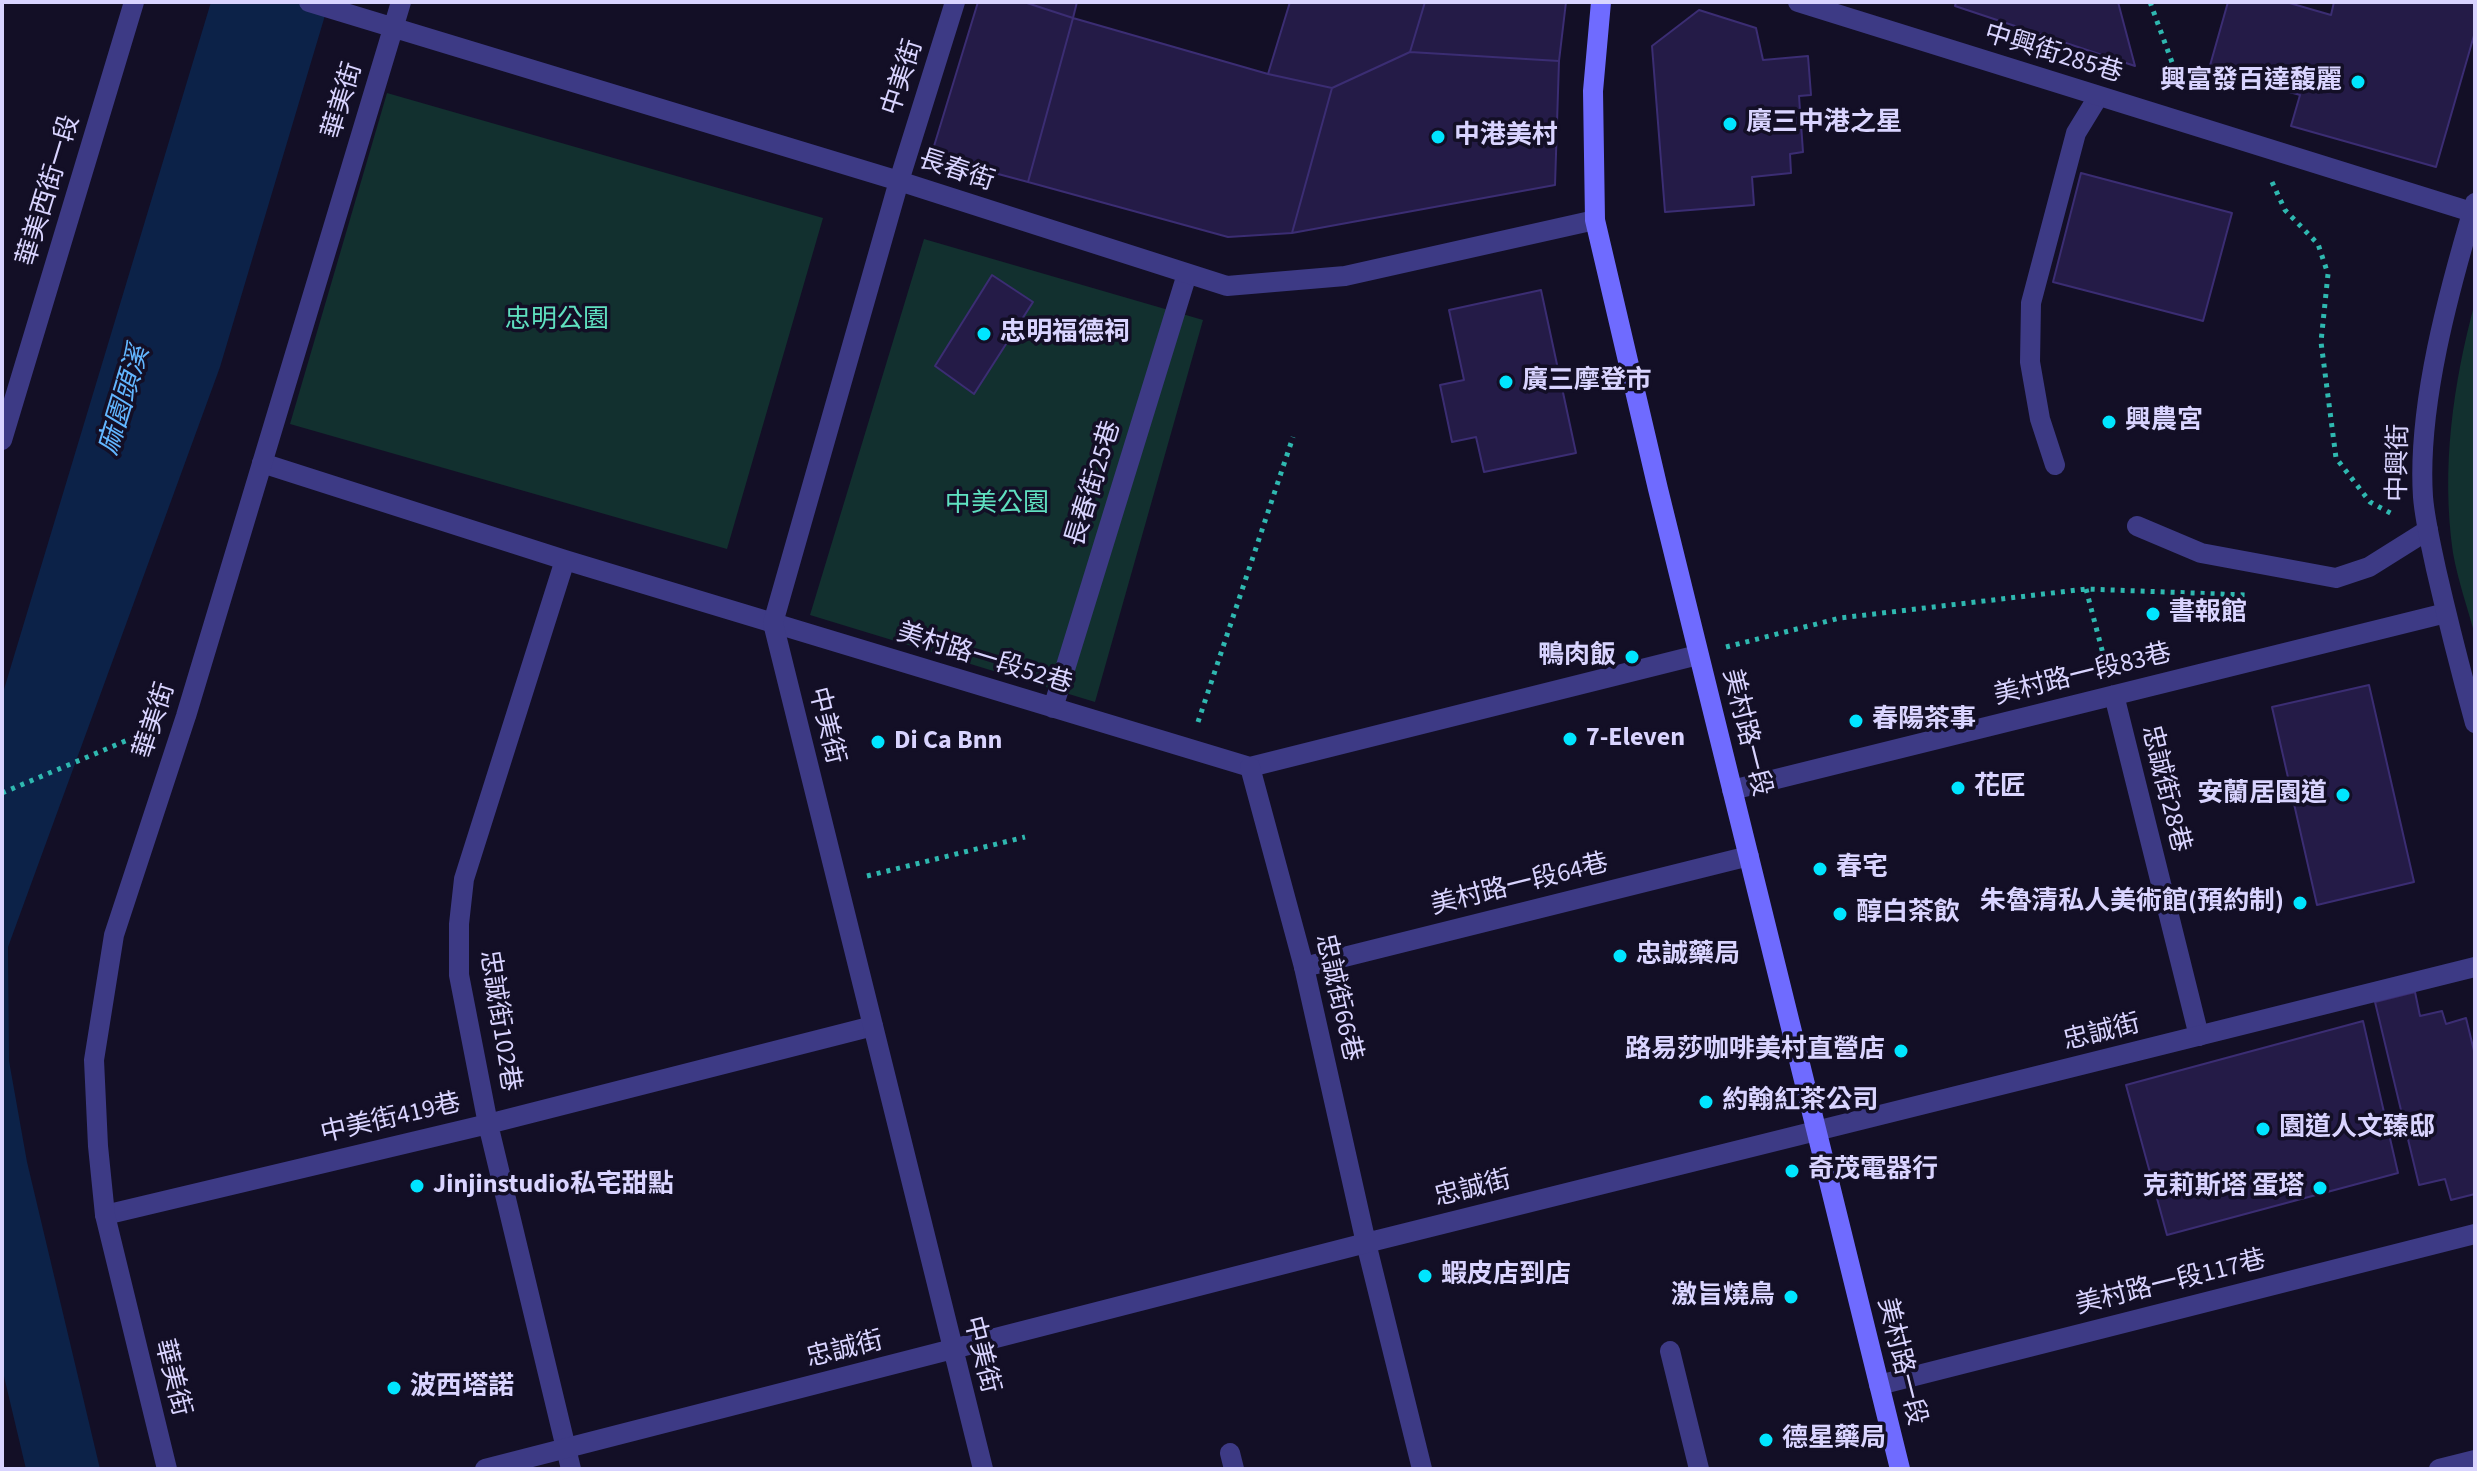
<!DOCTYPE html>
<meta charset="utf-8">
<style>
body{margin:0}
#map{position:relative;width:2477px;height:1471px;overflow:hidden;background:#130f26;font-family:"Source Sans 3",sans-serif}
canvas{display:block}
.frame{position:absolute;inset:0;border:4px solid #d9d4ff;pointer-events:none}
</style>
<div id="map">
<canvas width="2477" height="1471"></canvas>
<div class="frame"></div>
</div>
<script>
const ctx = document.querySelector('canvas').getContext('2d');
ctx.lineJoin = 'round';
function paint(path, color) { ctx.fillStyle = color; ctx.fill(path, 'evenodd'); }
function trace(path, color, width, dash) { ctx.strokeStyle = color; ctx.lineWidth = width; ctx.lineCap = dash ? 'butt' : 'round'; ctx.setLineDash(dash || []); ctx.stroke(path); }
function drawText(font, color, halo, rows, align = 'center') {
  ctx.font = font + ' "Source Sans 3","Noto Sans TC",sans-serif'; ctx.lineWidth = 7; ctx.setLineDash([]); ctx.textBaseline = 'middle'; ctx.strokeStyle = halo; ctx.fillStyle = color; for (const [text, x, y, turn = 0] of rows) {
    ctx.save(); ctx.translate(x, y); ctx.rotate((+turn || 0) * Math.PI / 180); ctx.textAlign = isNaN(turn) ? turn : align; if (halo) ctx.strokeText(text, 0, 0); ctx.fillText(text, 0, 0); ctx.restore();
  }
}
const green = new Path2D(`
 M 387,93 L 823,218 L 727,549 L 290,424 Z
 M 924,239 L 1203,320 L 1095,702 L 810,615 Z
 M 2475,302 L 2475,636 C 2468,609 2458,581 2453,553 C 2441,468 2453,384 2475,302 Z`);
const water = new Path2D(`
 M 211,2 L 329,2 L 220,367 L 8,947 L 9,1061 L 27,1162 L 100,1469 L 26,1469 L 2,1368 L 2,696 Z`);
const building = new Path2D(`
 M 978,2 L 1024,2 L 1073,18 L 1028,182 L 931,156 Z
 M 1024,2 L 1077,2 L 1073,18 Z
 M 1290,2 L 1425,2 L 1410,52 L 1332,88 L 1268,74 Z
 M 1425,2 L 1566,2 L 1559,61 L 1410,52 Z
 M 1956,2 L 2118,2 L 2135,66 L 1955,6 Z
 M 2228,2 L 2286,2 L 2331,15 L 2334,2 L 2475,2 L 2475,32 L 2436,167 L 2291,126 L 2300,95 L 2209,69 Z
 M 1699,10 L 1756,28 L 1763,60 L 1808,56 L 1811,95 L 1799,96 L 1803,152 L 1790,154 L 1791,173 L 1752,177 L 1754,205 L 1665,212 L 1652,46 Z
 M 1073,18 L 1268,74 L 1332,88 L 1292,233 L 1228,237 L 1028,182 Z
 M 1410,52 L 1559,61 L 1555,185 L 1292,233 L 1332,88 Z
 M 2081,173 L 2232,213 L 2203,321 L 2053,282 Z
 M 992,275 L 1033,302 L 974,394 L 935,366 Z
 M 1541,290 L 1576,453 L 1484,472 L 1476,437 L 1452,442 L 1440,385 L 1464,380 L 1449,310 Z
 M 2369,685 L 2414,882 L 2317,905 L 2272,707 Z
 M 2415,992 L 2420,1016 L 2442,1011 L 2446,1024 L 2466,1018 L 2475,1055 L 2475,1194 L 2451,1200 L 2445,1179 L 2419,1185 L 2375,1002 Z
 M 2363,1021 L 2398,1173 L 2167,1235 L 2126,1085 Z`);
const path = new Path2D(`
 M 2150,2 L 2173,65 L 2175,88
 M 2272,182 L 2285,210 L 2318,244 L 2328,274 L 2321,342 L 2336,458 L 2370,502 L 2394,515
 M 2086,589 L 2107,669
 M 1726,647 L 1840,618 L 2086,589 L 2247,595
 M 1198,722 L 1293,437
 M 2,793 L 149,731
 M 867,876 L 1025,837`);
const lane = new Path2D(`
 M 262,463 L 565,560 L 1250,767 L 1698,655
 M 2055,465 L 2040,419 L 2030,362 L 2031,303 L 2076,133 L 2098,97
 M 2137,526 L 2201,553 L 2336,578 L 2369,567 L 2428,530
 M 565,560 L 464,879 L 459,924 L 459,975 L 488,1124 L 571,1469
 M 2114,695 L 2199,1036
 M 1053,708 L 1187,274
 M 1732,790 L 2446,613
 M 1304,967 L 1749,856
 M 105,1215 L 488,1124 L 873,1026
 M 1366,1243 L 1422,1469
 M 1670,1351 L 1699,1469
 M 1879,1385 L 2475,1234
 M 1230,1453 L 1234,1469
 M 2439,1469 L 2475,1460`);
const street = new Path2D(`
 M 309,2 L 899,181 L 1227,286 L 1345,276 L 1595,220
 M 955,2 L 899,181 L 773,623 L 983,1469
 M 1798,2 L 2475,213
 M 2475,203 C 2449,290 2417,406 2423,497 C 2425,521 2431,545 2436,569 C 2448,621 2461,672 2475,723
 M 2,440 L 134,2
 M 1250,767 L 1304,967 L 1366,1243
 M 167,1469 L 105,1215 L 98,1146 L 94,1060 L 114,935 L 186,716 L 401,2
 M 485,1469 L 1366,1243 L 2475,967`);
const secondary = new Path2D(`
 M 1601,2 L 1593,91 L 1595,220 L 1658,489 L 1900,1469`);
const markers = [
 [2358,82,8,"#00e5ff"],
 [1730,124,8,"#00e5ff"],
 [1438,137,8,"#00e5ff"],
 [984,334,8,"#00e5ff"],
 [1506,382,8,"#00e5ff"],
 [2109,422,8,"#00e5ff"],
 [2153,614,8,"#00e5ff"],
 [1632,657,8,"#00e5ff"],
 [1856,721,8,"#00e5ff"],
 [1570,739,8,"#00e5ff"],
 [878,742,8,"#00e5ff"],
 [1958,788,8,"#00e5ff"],
 [2343,795,8,"#00e5ff"],
 [1820,869,8,"#00e5ff"],
 [2300,903,8,"#00e5ff"],
 [1840,914,8,"#00e5ff"],
 [1620,956,8,"#00e5ff"],
 [1901,1051,8,"#00e5ff"],
 [1706,1102,8,"#00e5ff"],
 [2263,1129,8,"#00e5ff"],
 [1792,1171,8,"#00e5ff"],
 [417,1186,8,"#00e5ff"],
 [2320,1188,8,"#00e5ff"],
 [1425,1276,8,"#00e5ff"],
 [1791,1297,8,"#00e5ff"],
 [394,1388,8,"#00e5ff"],
 [1766,1440,8,"#00e5ff"]
];
const streetNames = [
 ["中興街285巷",2053,55,17],
 ["中美街",904,78,-72],
 ["華美街",344,101,-73],
 ["長春街",956,172,18],
 ["華美西街一段",50,191,-73],
 ["中興街",2400,463,-89],
 ["長春街25巷",1095,484,-73],
 ["美村路一段52巷",984,660,17],
 ["美村路一段83巷",2083,676,-14],
 ["華美街",156,721,-72],
 ["中美街",825,726,76],
 ["美村路一段",1745,733,76],
 ["忠誠街28巷",2164,789,76],
 ["美村路一段64巷",1520,886,-14],
 ["忠誠街66巷",1337,998,77],
 ["忠誠街102巷",498,1021,81],
 ["忠誠街",2102,1034,-14],
 ["中美街419巷",391,1120,-13],
 ["忠誠街",1473,1190,-14],
 ["美村路一段117巷",2171,1284,-14],
 ["忠誠街",845,1351,-14],
 ["中美街",980,1355,76],
 ["美村路一段",1900,1362,76],
 ["華美街",171,1378,76]
];
const poiNames = [
 ["興富發百達馥麗",2342,82,"right"],
 ["廣三中港之星",1746,124],
 ["中港美村",1454,137],
 ["忠明福德祠",1000,334],
 ["廣三摩登市",1522,382],
 ["興農宮",2125,422],
 ["書報館",2169,614],
 ["鴨肉飯",1616,657,"right"],
 ["春陽茶事",1872,721],
 ["7-Eleven",1586,739],
 ["Di Ca Bnn",894,742],
 ["花匠",1974,788],
 ["安蘭居園道",2327,795,"right"],
 ["春宅",1836,869],
 ["朱魯清私人美術館(預約制)",2284,903,"right"],
 ["醇白茶飲",1856,914],
 ["忠誠藥局",1636,956],
 ["路易莎咖啡美村直營店",1885,1051,"right"],
 ["約翰紅茶公司",1722,1102],
 ["園道人文臻邸",2279,1129],
 ["奇茂電器行",1808,1171],
 ["Jinjinstudio私宅甜點",433,1186],
 ["克莉斯塔 蛋塔",2304,1188,"right"],
 ["蝦皮店到店",1441,1276],
 ["激旨燒鳥",1775,1297,"right"],
 ["波西塔諾",410,1388],
 ["德星藥局",1782,1440]
];
const parkNames = [
 ["忠明公園",557,321],
 ["中美公園",997,505]
];
const waterNames = [
 ["麻園頭溪",126,401,-73]
];
paint(green, '#12302f');
paint(water, '#0c2248');
paint(building, '#241b47');
trace(building, '#3b2d73', 2);
trace(path, '#2fb8b0', 5, [4, 6]);
trace(lane, '#3d3a85', 20);
trace(street, '#3d3a85', 20);
trace(secondary, '#6f6bff', 20);
for (const [x, y, r, color] of markers) { const dot = new Path2D(); dot.arc(x, y, r, 0, 2 * Math.PI); ctx.fillStyle = color; ctx.fill(dot); trace(dot, '#130f26', 3); }
drawText('26px', '#d9d4ff', '#130f26', streetNames);
drawText('bold 26px', '#d9d4ff', '#130f26', poiNames, 'left');
drawText('26px', '#5fe0c0', '#130f26', parkNames);
drawText('italic 28px', '#62b6ff', '#130f26', waterNames);
</script>
